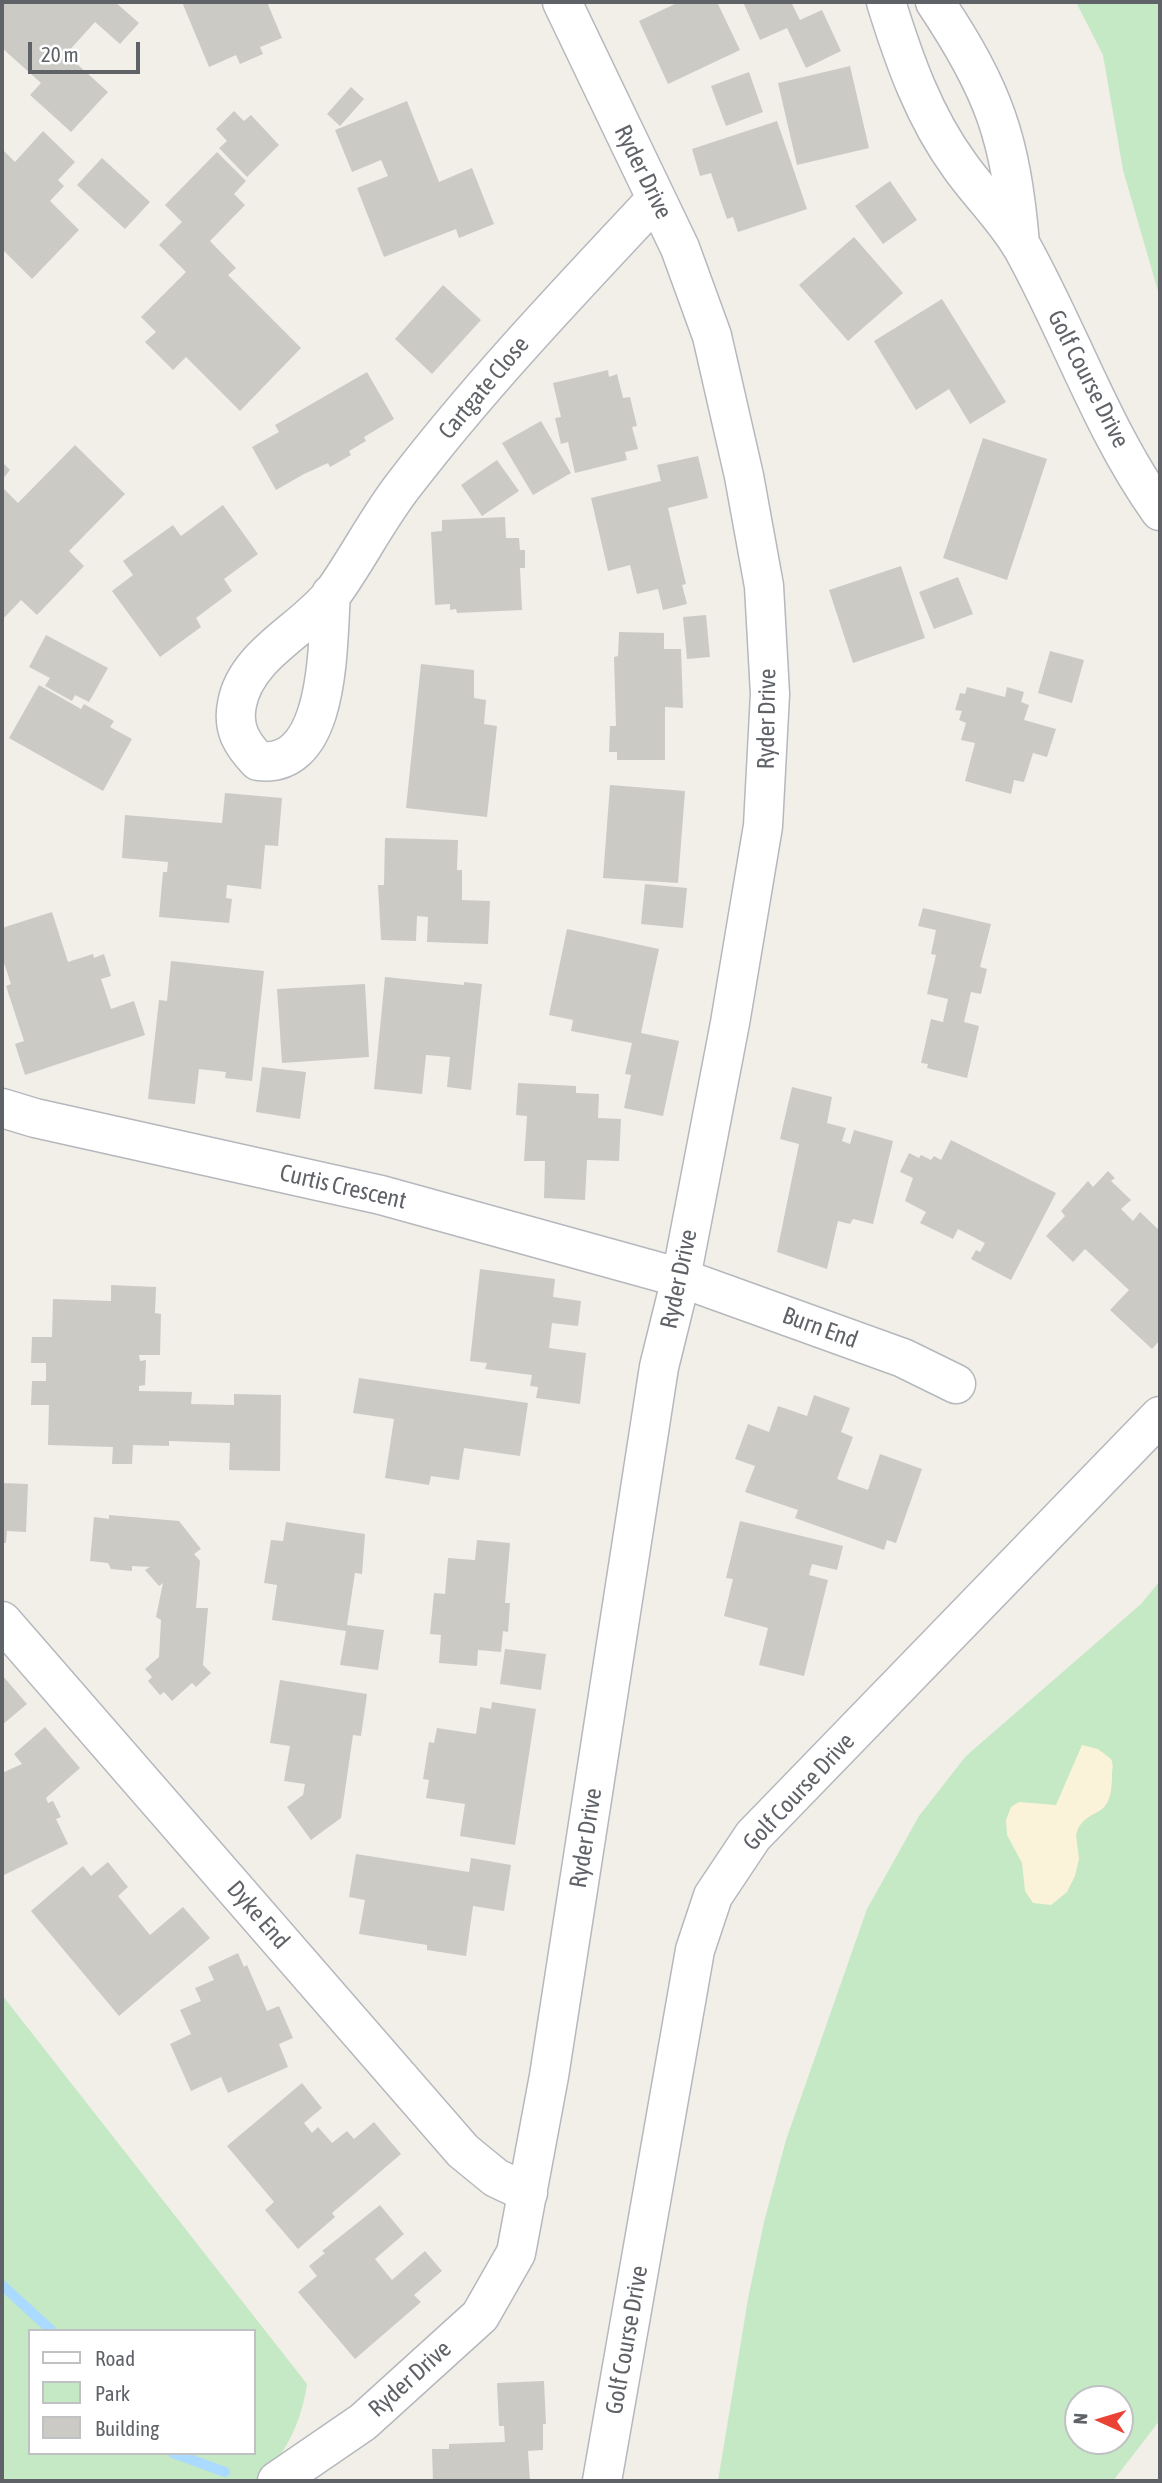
<!DOCTYPE html>
<style>
body{margin:0}
#map{position:relative;width:1162px;height:2483px;overflow:hidden;background:#f1efe8;font-family:"Asap Condensed",sans-serif}
canvas{display:block}
.frame{position:absolute;inset:0;border:4px solid #5f6368;pointer-events:none}
.legend{position:absolute;left:28px;top:2329px;width:228px;height:126px;box-sizing:border-box;background:#fff;border:2px solid #bfc1c3;margin:0;padding:9px 12px;list-style:none;font-size:21px;color:#5f6368}
.legend li{display:flex;align-items:center;gap:14px;height:35px}
.legend b{width:35px;border:2px solid #bfc1c3}
.north{position:absolute;left:1064px;top:2385px;width:70px;height:70px;box-sizing:border-box;background:#fff;border:2px solid #bfc1c3;border-radius:50%;rotate:274deg;font-size:19px;font-weight:700;line-height:28px;text-align:center;color:#5f6368}
.north::after{content:'';display:block;margin:auto;width:24px;height:32px;background:#ea4335;clip-path:polygon(50% 0,100% 100%,50% 72%,0 100%)}
.scale{position:absolute;left:28px;top:42px;width:112px;height:32px;box-sizing:border-box;border:4px solid #5f6368;border-top:0;padding-left:9px;font-size:21px;line-height:24px;white-space:nowrap;color:#5f6368;-webkit-text-stroke:5px #fff;paint-order:stroke}
</style>
<div id="map">
<canvas width="1162" height="2483"></canvas>
<div class="frame"></div>
<ul class="legend">
<li><b style="height:9px;background:#fff"></b>Road</li>
<li><b style="height:19px;background:#c5e8c5"></b>Park</li>
<li><b style="height:19px;background:#cccac5"></b>Building</li>
</ul>
<div class="north">N</div>
<div class="scale">20 m</div>
</div>
<script>
const ctx = document.querySelector('canvas').getContext('2d');
ctx.lineJoin = 'round';
function paint(path, color) { ctx.fillStyle = color; ctx.fill(path, 'evenodd'); }
function trace(path, color, width, dash) { ctx.strokeStyle = color; ctx.lineWidth = width; ctx.lineCap = dash ? 'butt' : 'round'; ctx.setLineDash(dash || []); ctx.stroke(path); }
function drawText(font, color, halo, rows, align = 'center') {
  ctx.font = font + ' "Asap Condensed",sans-serif'; ctx.lineWidth = 5; ctx.setLineDash([]); ctx.textBaseline = 'middle'; ctx.strokeStyle = halo; ctx.fillStyle = color; for (const [text, x, y, turn = 0] of rows) {
    ctx.save(); ctx.translate(x, y); ctx.rotate((+turn || 0) * Math.PI / 180); ctx.textAlign = isNaN(turn) ? turn : align; if (halo) ctx.strokeText(text, 0, 0); ctx.fillText(text, 0, 0); ctx.restore();
  }
}
const green = new Path2D(`
 M 1076,2 L 1160,2 L 1160,298 L 1123,170 L 1103,55 Z
 M 1160,1581 L 1160,2420 L 1113,2481 L 718,2481 L 748,2299 L 764,2222 L 786,2140 L 867,1909 L 919,1816 L 966,1756 L 1141,1604 ZM 1078,2399 L 1120,2399 L 1120,2441 L 1078,2441 Z
 M 2,1995 L 307,2384 C 302,2420 285,2460 254,2481 L 2,2481 ZM 30,2331 L 254,2331 L 254,2453 L 30,2453 Z`);
const sand = new Path2D(`
 M 1082,1745 L 1098,1749 L 1111,1759 C 1114,1765 1112,1769 1112,1775 C 1112,1822 1091,1805 1078,1829 L 1076,1835 L 1079,1859 L 1075,1876 L 1067,1892 L 1051,1905 L 1033,1903 L 1025,1891 L 1022,1863 L 1007,1835 L 1006,1820 L 1011,1807 L 1019,1802 L 1056,1805 Z`);
const stream = new Path2D(`
 M 2,2285 L 52,2331
 M 173,2453 L 225,2472`);
const building = new Path2D(`
 M 2,2 L 115,2 L 139,23 L 120,44 L 95,22 L 66,54 L 108,92 L 71,132 L 30,95 L 41,83 L 2,48 Z
 M 182,2 L 267,2 L 282,38 L 260,47 L 263,54 L 240,64 L 236,55 L 209,67 Z
 M 679,2 L 717,2 L 740,50 L 668,84 L 639,21 Z
 M 743,2 L 791,2 L 800,20 L 822,10 L 841,51 L 806,68 L 787,28 L 760,40 Z
 M 850,66 L 869,148 L 797,165 L 778,83 Z
 M 749,72 L 763,112 L 726,126 L 711,86 Z
 M 351,87 L 364,99 L 340,126 L 327,114 Z
 M 407,101 L 439,182 L 472,168 L 494,224 L 459,238 L 456,229 L 384,257 L 357,188 L 388,176 L 381,160 L 352,172 L 335,130 Z
 M 234,111 L 244,121 L 251,115 L 279,145 L 247,177 L 219,148 L 227,141 L 216,129 Z
 M 777,121 L 807,209 L 738,232 L 733,217 L 727,219 L 711,173 L 700,176 L 692,149 Z
 M 43,131 L 75,162 L 58,180 L 64,186 L 50,201 L 79,230 L 32,279 L 2,249 L 2,149 L 15,162 Z
 M 217,152 L 246,181 L 234,194 L 245,205 L 210,241 L 236,268 L 228,275 L 301,348 L 240,411 L 186,357 L 173,370 L 145,342 L 156,332 L 141,317 L 186,272 L 159,245 L 182,222 L 165,205 Z
 M 102,158 L 150,202 L 125,229 L 77,185 Z
 M 890,181 L 917,220 L 883,244 L 855,206 Z
 M 854,237 L 903,293 L 848,341 L 799,285 Z
 M 443,285 L 481,320 L 432,374 L 395,339 Z
 M 942,299 L 1006,402 L 970,424 L 949,389 L 916,410 L 874,341 Z
 M 608,370 L 609,377 L 617,374 L 623,398 L 630,397 L 637,426 L 632,427 L 638,449 L 625,452 L 627,460 L 575,473 L 568,442 L 561,444 L 555,418 L 561,417 L 553,383 Z
 M 367,372 L 394,419 L 364,437 L 366,441 L 349,451 L 351,455 L 330,467 L 328,463 L 304,474 L 276,490 L 252,447 L 279,432 L 275,425 Z
 M 541,421 L 571,473 L 533,495 L 502,443 Z
 M 983,438 L 1047,459 L 1007,580 L 943,558 Z
 M 75,445 L 125,494 L 69,551 L 84,566 L 37,615 L 21,600 L 2,620 L 2,487 L 18,503 Z
 M 698,456 L 708,498 L 668,508 L 686,584 L 682,585 L 687,604 L 663,610 L 658,589 L 637,594 L 630,565 L 608,571 L 591,498 L 661,481 L 657,465 Z
 M 497,460 L 519,491 L 482,516 L 461,485 Z
 M 2,462 L 10,470 L 2,480 Z
 M 223,505 L 258,554 L 224,579 L 232,591 L 196,618 L 201,627 L 160,657 L 112,591 L 133,575 L 123,561 L 173,525 L 181,536 Z
 M 505,517 L 506,538 L 519,538 L 520,550 L 525,550 L 525,568 L 520,568 L 522,610 L 457,613 L 456,609 L 450,610 L 450,604 L 435,605 L 431,532 L 442,531 L 442,520 Z
 M 901,566 L 925,638 L 853,663 L 829,590 Z
 M 958,577 L 973,614 L 934,629 L 919,592 Z
 M 706,615 L 710,657 L 687,659 L 683,617 Z
 M 619,632 L 664,633 L 664,649 L 681,649 L 683,708 L 665,707 L 665,760 L 617,760 L 617,752 L 609,752 L 610,726 L 616,726 L 614,657 L 618,656 Z
 M 46,635 L 108,668 L 89,702 L 75,695 L 72,701 L 45,686 L 50,678 L 29,667 Z
 M 1050,651 L 1084,660 L 1072,703 L 1038,693 Z
 M 421,664 L 474,670 L 474,698 L 486,700 L 484,724 L 497,726 L 487,817 L 406,808 Z
 M 39,685 L 81,709 L 84,704 L 114,721 L 110,727 L 132,739 L 103,791 L 9,738 Z
 M 967,687 L 1005,697 L 1007,687 L 1024,692 L 1021,702 L 1029,705 L 1024,720 L 1056,729 L 1047,757 L 1033,753 L 1024,782 L 1014,780 L 1011,794 L 965,781 L 975,743 L 961,740 L 966,723 L 959,720 L 962,711 L 955,710 L 960,693 L 965,694 Z
 M 610,785 L 685,791 L 678,883 L 603,878 Z
 M 225,793 L 282,798 L 278,846 L 265,845 L 261,889 L 227,885 L 226,898 L 232,899 L 229,923 L 159,917 L 163,872 L 167,872 L 168,862 L 122,858 L 125,815 L 222,823 Z
 M 385,838 L 458,840 L 457,870 L 462,870 L 462,900 L 490,901 L 488,944 L 427,942 L 428,917 L 417,916 L 416,941 L 381,940 L 378,885 L 384,885 Z
 M 645,884 L 687,888 L 683,928 L 641,924 Z
 M 923,908 L 991,924 L 980,967 L 987,969 L 981,994 L 971,992 L 964,1022 L 979,1026 L 967,1078 L 927,1068 L 928,1064 L 921,1063 L 931,1019 L 943,1022 L 948,999 L 927,994 L 936,955 L 931,954 L 936,930 L 918,926 Z
 M 52,912 L 68,962 L 93,954 L 94,958 L 104,954 L 111,976 L 101,979 L 111,1009 L 134,1001 L 145,1035 L 25,1075 L 15,1044 L 24,1041 L 6,986 L 11,984 L 2,957 L 2,928 Z
 M 567,929 L 659,949 L 641,1033 L 679,1041 L 663,1116 L 624,1108 L 631,1075 L 625,1074 L 632,1043 L 571,1031 L 573,1020 L 549,1015 Z
 M 171,961 L 264,971 L 252,1081 L 225,1078 L 226,1072 L 199,1069 L 195,1104 L 148,1099 L 159,1000 L 167,1001 Z
 M 385,977 L 464,985 L 464,982 L 482,984 L 471,1090 L 447,1087 L 450,1057 L 426,1055 L 422,1094 L 374,1089 Z
 M 365,984 L 369,1057 L 282,1063 L 277,989 Z
 M 262,1067 L 306,1072 L 300,1119 L 256,1112 Z
 M 518,1083 L 576,1086 L 576,1093 L 599,1094 L 598,1118 L 621,1119 L 619,1161 L 587,1160 L 585,1200 L 544,1198 L 545,1161 L 524,1161 L 527,1116 L 516,1115 Z
 M 792,1087 L 832,1097 L 827,1123 L 846,1128 L 842,1141 L 850,1144 L 854,1130 L 893,1141 L 873,1224 L 853,1219 L 850,1224 L 838,1221 L 827,1269 L 777,1252 L 799,1144 L 780,1139 Z
 M 951,1140 L 1056,1193 L 1011,1280 L 971,1259 L 976,1250 L 980,1252 L 985,1243 L 958,1229 L 953,1239 L 920,1223 L 926,1212 L 905,1201 L 913,1178 L 900,1172 L 909,1153 L 919,1158 L 921,1155 L 931,1160 L 934,1156 L 941,1160 Z
 M 1108,1171 L 1115,1178 L 1111,1181 L 1131,1200 L 1121,1209 L 1133,1221 L 1140,1212 L 1160,1231 L 1160,1340 L 1152,1349 L 1110,1310 L 1129,1290 L 1085,1249 L 1073,1262 L 1046,1236 L 1065,1216 L 1061,1211 L 1088,1181 L 1093,1187 Z
 M 480,1269 L 555,1279 L 553,1297 L 581,1301 L 578,1326 L 552,1323 L 549,1348 L 586,1353 L 580,1404 L 536,1398 L 538,1387 L 530,1386 L 532,1375 L 485,1369 L 487,1363 L 470,1361 Z
 M 111,1285 L 156,1287 L 155,1313 L 161,1314 L 160,1355 L 139,1355 L 140,1361 L 146,1360 L 145,1385 L 139,1386 L 139,1391 L 192,1392 L 191,1404 L 234,1405 L 234,1394 L 281,1395 L 280,1471 L 229,1470 L 230,1443 L 169,1441 L 169,1446 L 133,1445 L 132,1464 L 112,1464 L 113,1447 L 48,1445 L 49,1405 L 31,1405 L 32,1381 L 46,1381 L 46,1363 L 31,1363 L 32,1337 L 52,1337 L 53,1299 L 111,1301 Z
 M 359,1378 L 528,1403 L 520,1456 L 464,1448 L 459,1480 L 431,1476 L 429,1485 L 385,1478 L 394,1419 L 353,1413 Z
 M 814,1395 L 850,1408 L 841,1432 L 853,1437 L 837,1479 L 868,1490 L 880,1454 L 922,1469 L 896,1543 L 887,1540 L 884,1550 L 795,1518 L 798,1510 L 745,1492 L 755,1466 L 735,1459 L 748,1424 L 769,1432 L 778,1406 L 807,1416 Z
 M 2,1483 L 28,1484 L 26,1532 L 7,1531 L 6,1543 L 2,1543 Z
 M 109,1515 L 179,1521 L 201,1549 L 194,1554 L 200,1561 L 196,1608 L 208,1608 L 203,1665 L 211,1673 L 196,1687 L 192,1683 L 172,1701 L 164,1692 L 160,1695 L 148,1681 L 152,1677 L 145,1669 L 159,1657 L 161,1620 L 156,1617 L 163,1583 L 159,1586 L 145,1570 L 150,1567 L 132,1566 L 132,1571 L 111,1569 L 108,1563 L 90,1561 L 94,1517 L 109,1519 Z
 M 740,1521 L 843,1546 L 837,1570 L 812,1564 L 809,1575 L 828,1580 L 804,1676 L 759,1665 L 768,1628 L 724,1616 L 733,1579 L 726,1578 Z
 M 286,1522 L 365,1534 L 362,1574 L 355,1573 L 347,1625 L 384,1630 L 378,1670 L 340,1665 L 346,1631 L 272,1620 L 277,1585 L 264,1583 L 271,1540 L 283,1541 Z
 M 477,1540 L 510,1543 L 505,1603 L 510,1603 L 508,1632 L 503,1631 L 501,1652 L 478,1650 L 477,1666 L 439,1663 L 441,1635 L 430,1634 L 434,1593 L 445,1594 L 448,1558 L 475,1560 Z
 M 505,1649 L 546,1654 L 541,1690 L 500,1684 Z
 M 2,1675 L 27,1704 L 2,1725 Z
 M 280,1680 L 367,1694 L 361,1736 L 353,1735 L 341,1818 L 311,1840 L 287,1807 L 303,1795 L 305,1784 L 284,1781 L 290,1746 L 270,1743 Z
 M 492,1702 L 536,1709 L 515,1845 L 460,1836 L 465,1804 L 426,1798 L 429,1780 L 423,1779 L 429,1742 L 434,1743 L 437,1728 L 476,1734 L 480,1707 L 491,1709 Z
 M 45,1727 L 80,1768 L 46,1798 L 48,1803 L 53,1801 L 61,1817 L 56,1819 L 68,1844 L 2,1876 L 2,1773 L 22,1764 L 14,1754 Z
 M 356,1854 L 469,1872 L 471,1858 L 511,1865 L 504,1911 L 473,1906 L 466,1956 L 427,1950 L 427,1945 L 359,1934 L 365,1900 L 349,1897 Z
 M 108,1862 L 128,1887 L 118,1896 L 150,1935 L 183,1907 L 210,1938 L 119,2016 L 31,1911 L 83,1866 L 91,1876 Z
 M 238,1953 L 244,1967 L 247,1965 L 267,2011 L 279,2006 L 293,2038 L 279,2044 L 288,2067 L 228,2093 L 221,2077 L 191,2091 L 170,2044 L 191,2034 L 180,2010 L 201,2001 L 195,1988 L 214,1980 L 208,1967 Z
 M 302,2083 L 322,2108 L 304,2123 L 312,2133 L 318,2127 L 332,2143 L 347,2131 L 354,2139 L 374,2122 L 401,2154 L 332,2213 L 335,2217 L 298,2249 L 265,2210 L 274,2202 L 227,2146 Z
 M 380,2205 L 404,2234 L 375,2259 L 392,2280 L 425,2251 L 442,2271 L 414,2295 L 421,2302 L 355,2359 L 298,2292 L 317,2276 L 309,2266 L 325,2253 L 322,2251 Z
 M 544,2381 L 546,2424 L 543,2424 L 543,2450 L 528,2451 L 530,2481 L 433,2481 L 432,2449 L 449,2449 L 449,2444 L 505,2442 L 504,2426 L 499,2426 L 497,2383 Z`);
const minor = new Path2D(`
 M 886,2 C 904,60 924,117 960,166 C 979,193 1005,218 1022,247 C 1070,333 1102,430 1160,511
 M 935,2 C 994,90 1011,139 1020,244
 M 331,594 C 327,643 332,770 258,761 C 242,744 232,729 237,704 C 246,654 305,630 333,593 C 359,557 378,517 406,482 C 483,382 570,291 656,199
 M 2,1108 L 35,1118 L 381,1195 L 681,1278 L 903,1358 L 956,1384
 M 2,1621 L 463,2151 L 496,2178 L 528,2193
 M 277,2481 L 363,2422 L 480,2316 L 516,2253 L 549,2076 L 659,1367 L 681,1278 L 730,1023 L 763,826 L 770,694 L 764,586 L 744,476 L 712,336 L 680,248 L 562,2
 M 602,2481 L 695,1950 L 713,1896 L 753,1836 L 1160,1416`);
const streetNames = [
 ["Ryder Drive",643,172,64],
 ["Golf Course Drive",1088,379,63],
 ["Cartgate Close",484,388,-50],
 ["Ryder Drive",767,719,-89],
 ["Curtis Crescent",343,1187,13],
 ["Ryder Drive",679,1279,-78],
 ["Burn End",820,1328,20],
 ["Golf Course Drive",799,1792,-47],
 ["Ryder Drive",586,1838,-81],
 ["Dyke End",258,1915,49],
 ["Golf Course Drive",627,2340,-80],
 ["Ryder Drive",410,2379,-42]
];
paint(green, '#c5e8c5');
paint(sand, '#fbf3d9');
trace(stream, '#aadaff', 10);
paint(building, '#cccac5');
trace(minor, '#b5b8bc', 41);
trace(minor, '#fff', 38);
drawText('24px', '#5f6368', '#fff', streetNames);
</script>
